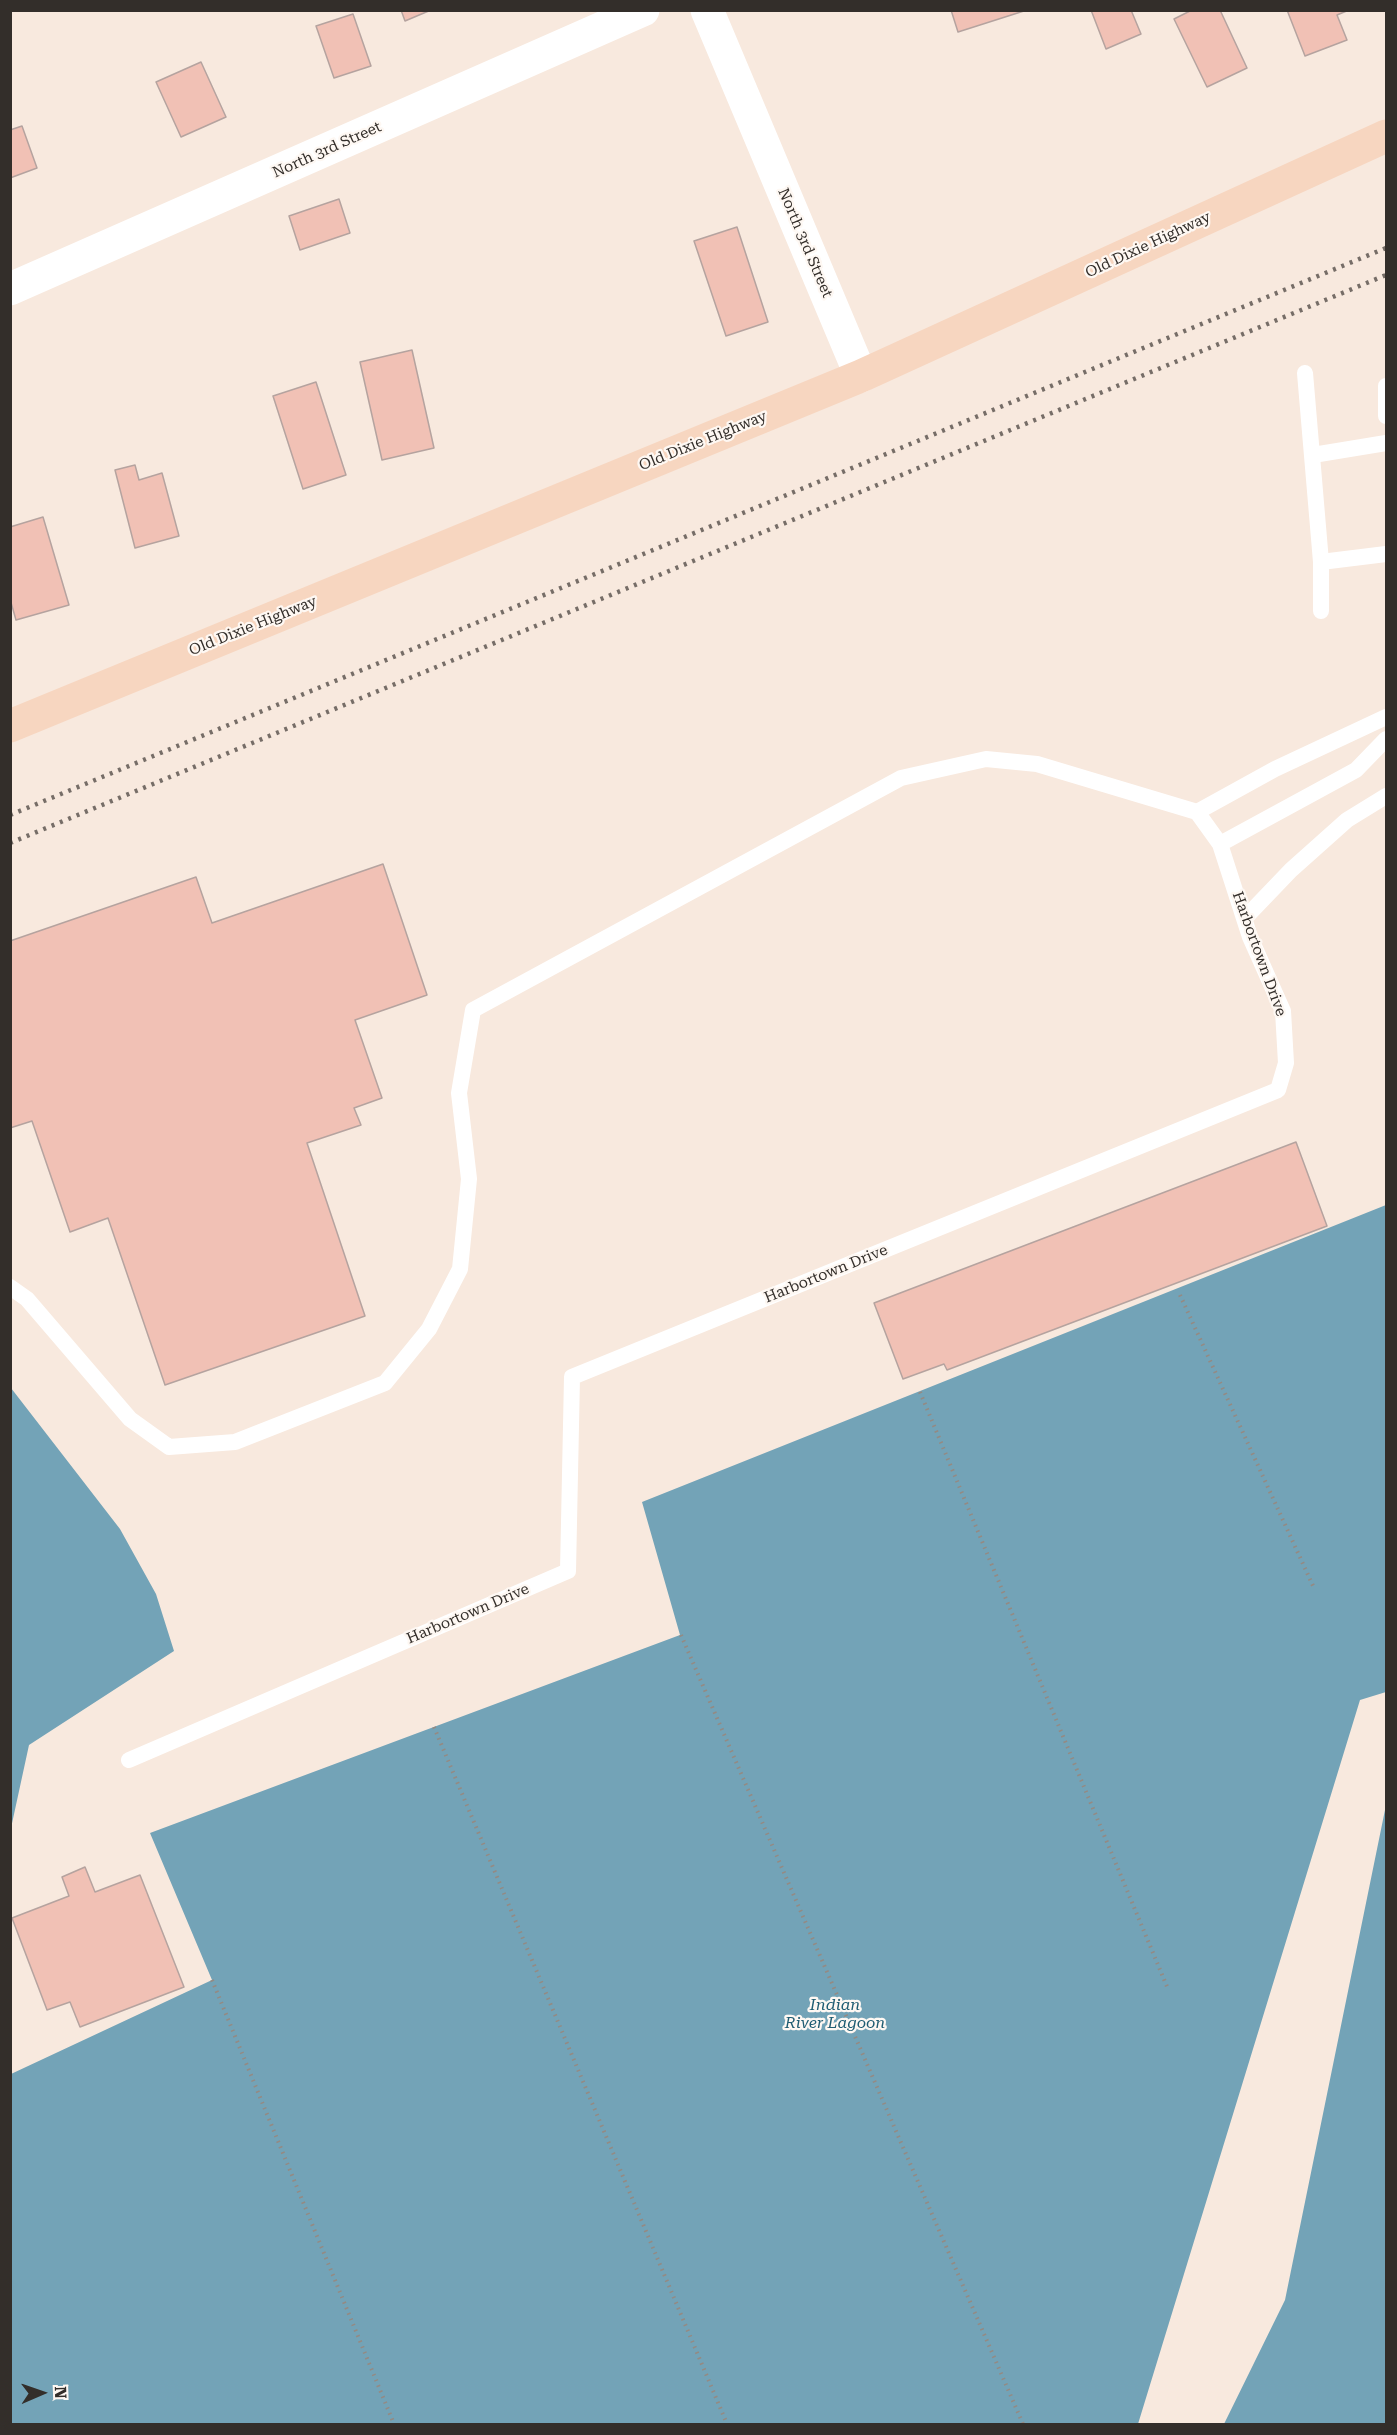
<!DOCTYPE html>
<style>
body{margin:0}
#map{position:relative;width:1397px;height:2435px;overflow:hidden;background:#f8e9de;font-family:"Roboto Serif",serif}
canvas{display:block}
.frame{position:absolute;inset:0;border:12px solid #332e2a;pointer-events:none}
.north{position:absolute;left:12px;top:2363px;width:60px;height:60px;-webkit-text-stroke:4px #fef8f3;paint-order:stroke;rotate:88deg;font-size:16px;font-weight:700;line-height:24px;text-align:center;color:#332e2a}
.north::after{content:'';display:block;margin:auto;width:21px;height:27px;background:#332e2a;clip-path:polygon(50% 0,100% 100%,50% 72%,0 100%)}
</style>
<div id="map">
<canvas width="1397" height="2435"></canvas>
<div class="frame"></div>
<div class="north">N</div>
</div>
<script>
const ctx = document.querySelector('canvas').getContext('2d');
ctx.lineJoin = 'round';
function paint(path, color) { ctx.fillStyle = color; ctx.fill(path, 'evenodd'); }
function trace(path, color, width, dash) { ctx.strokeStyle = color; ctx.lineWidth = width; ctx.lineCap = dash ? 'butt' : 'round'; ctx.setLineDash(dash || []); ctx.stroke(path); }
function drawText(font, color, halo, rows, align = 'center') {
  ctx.font = font + ' "Roboto Serif",serif'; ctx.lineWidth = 4.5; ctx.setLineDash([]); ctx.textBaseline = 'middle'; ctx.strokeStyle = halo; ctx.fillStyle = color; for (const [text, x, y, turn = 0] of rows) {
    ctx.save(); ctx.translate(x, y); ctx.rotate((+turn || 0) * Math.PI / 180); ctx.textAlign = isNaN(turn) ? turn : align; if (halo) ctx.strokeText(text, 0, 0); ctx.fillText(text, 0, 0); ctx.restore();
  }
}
const water = new Path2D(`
 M 1386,1205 L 1386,1692 L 1360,1700 L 1138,2424 L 11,2424 L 11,2074 L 212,1980 L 150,1833 L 680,1635 L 642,1502 Z
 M 11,1388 L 120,1529 L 156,1594 L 174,1651 L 29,1745 L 11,1828 Z
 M 1386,1805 L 1386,2424 L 1224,2424 L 1285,2300 Z`);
const building = new Path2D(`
 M 401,10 L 431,10 L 405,21 Z
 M 951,10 L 1027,10 L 958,32 Z
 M 1091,10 L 1131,10 L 1141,34 L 1106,49 Z
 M 1192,10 L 1220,10 L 1247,68 L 1207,87 L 1174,19 Z
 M 1287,10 L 1349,10 L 1337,15 L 1347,40 L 1305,56 Z
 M 353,14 L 371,66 L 334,78 L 316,26 Z
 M 201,62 L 226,117 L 181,137 L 156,82 Z
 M 22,126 L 37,168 L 10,178 L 10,130 Z
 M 339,199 L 350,233 L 300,250 L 289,216 Z
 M 737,227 L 768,322 L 726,336 L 694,241 Z
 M 412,350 L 434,448 L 382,460 L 360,362 Z
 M 316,382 L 346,475 L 303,489 L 273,396 Z
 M 135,465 L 139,480 L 162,473 L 179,536 L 135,548 L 115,470 Z
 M 43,517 L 69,605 L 16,620 L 10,599 L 10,527 Z
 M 383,864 L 427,995 L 355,1020 L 382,1098 L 354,1108 L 361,1125 L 307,1143 L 365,1316 L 165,1385 L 108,1218 L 70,1232 L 32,1121 L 10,1128 L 10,941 L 196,877 L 212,923 Z
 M 1296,1142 L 1327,1226 L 947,1370 L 944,1364 L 903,1379 L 874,1303 Z
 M 85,1867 L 95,1892 L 140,1875 L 184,1987 L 80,2027 L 70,2002 L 47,2010 L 12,1918 L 69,1896 L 62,1877 Z`);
const path = new Path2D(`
 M 1180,1295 L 1314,1588
 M 920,1392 L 1168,1989
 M 681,1635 L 1023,2424
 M 434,1727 L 727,2424
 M 212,1980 L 394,2424`);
const lane = new Path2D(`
 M 1305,373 L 1321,562 L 1321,611
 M 1386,386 L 1386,416
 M 1313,455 L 1386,443
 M 1321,562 L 1386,554
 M 1197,812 L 1275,769 L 1386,717
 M 1220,844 L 1356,770 L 1386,739
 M 1245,918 L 1291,870 L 1347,820 L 1386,796
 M 10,1287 L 27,1299 L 130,1419 L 169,1447 L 235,1442 L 385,1383 L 429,1329 L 460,1269 L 469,1179 L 459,1093 L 473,1010 L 901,778 L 986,759 L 1037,764 L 1197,812 L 1220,844 L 1250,937 L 1283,1011 L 1286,1063 L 1278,1090 L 572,1377 L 568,1571 L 129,1760`);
const street = new Path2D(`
 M 707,10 L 861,376
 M 10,289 L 643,10`);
const secondary = new Path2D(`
 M 10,726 L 861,376 L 1386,136`);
const rail = new Path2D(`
 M 10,815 L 1386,248
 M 10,843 L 1386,275`);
const streetNames = [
 ["North 3rd Street",327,150,-24],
 ["North 3rd Street",805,243,67],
 ["Old Dixie Highway",1148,245,-25],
 ["Old Dixie Highway",703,441,-22],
 ["Old Dixie Highway",253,626,-22],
 ["Harbortown Drive",1259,954,70],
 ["Harbortown Drive",826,1274,-22],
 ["Harbortown Drive",468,1614,-23]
];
const waterNames = [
 ["Indian",835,2005],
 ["River Lagoon",835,2023]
];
paint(water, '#73a3b7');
paint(building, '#f1c1b5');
trace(building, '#b5a39f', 1.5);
trace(path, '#948a83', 4, [1.5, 4.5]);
trace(lane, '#fff', 16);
trace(street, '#fff', 33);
trace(secondary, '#f7d6c0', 33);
trace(rail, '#766d67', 4.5, [3, 6]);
drawText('15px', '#332e2a', '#fef8f3', streetNames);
drawText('italic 16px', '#1f5c72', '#fef8f3', waterNames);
</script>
